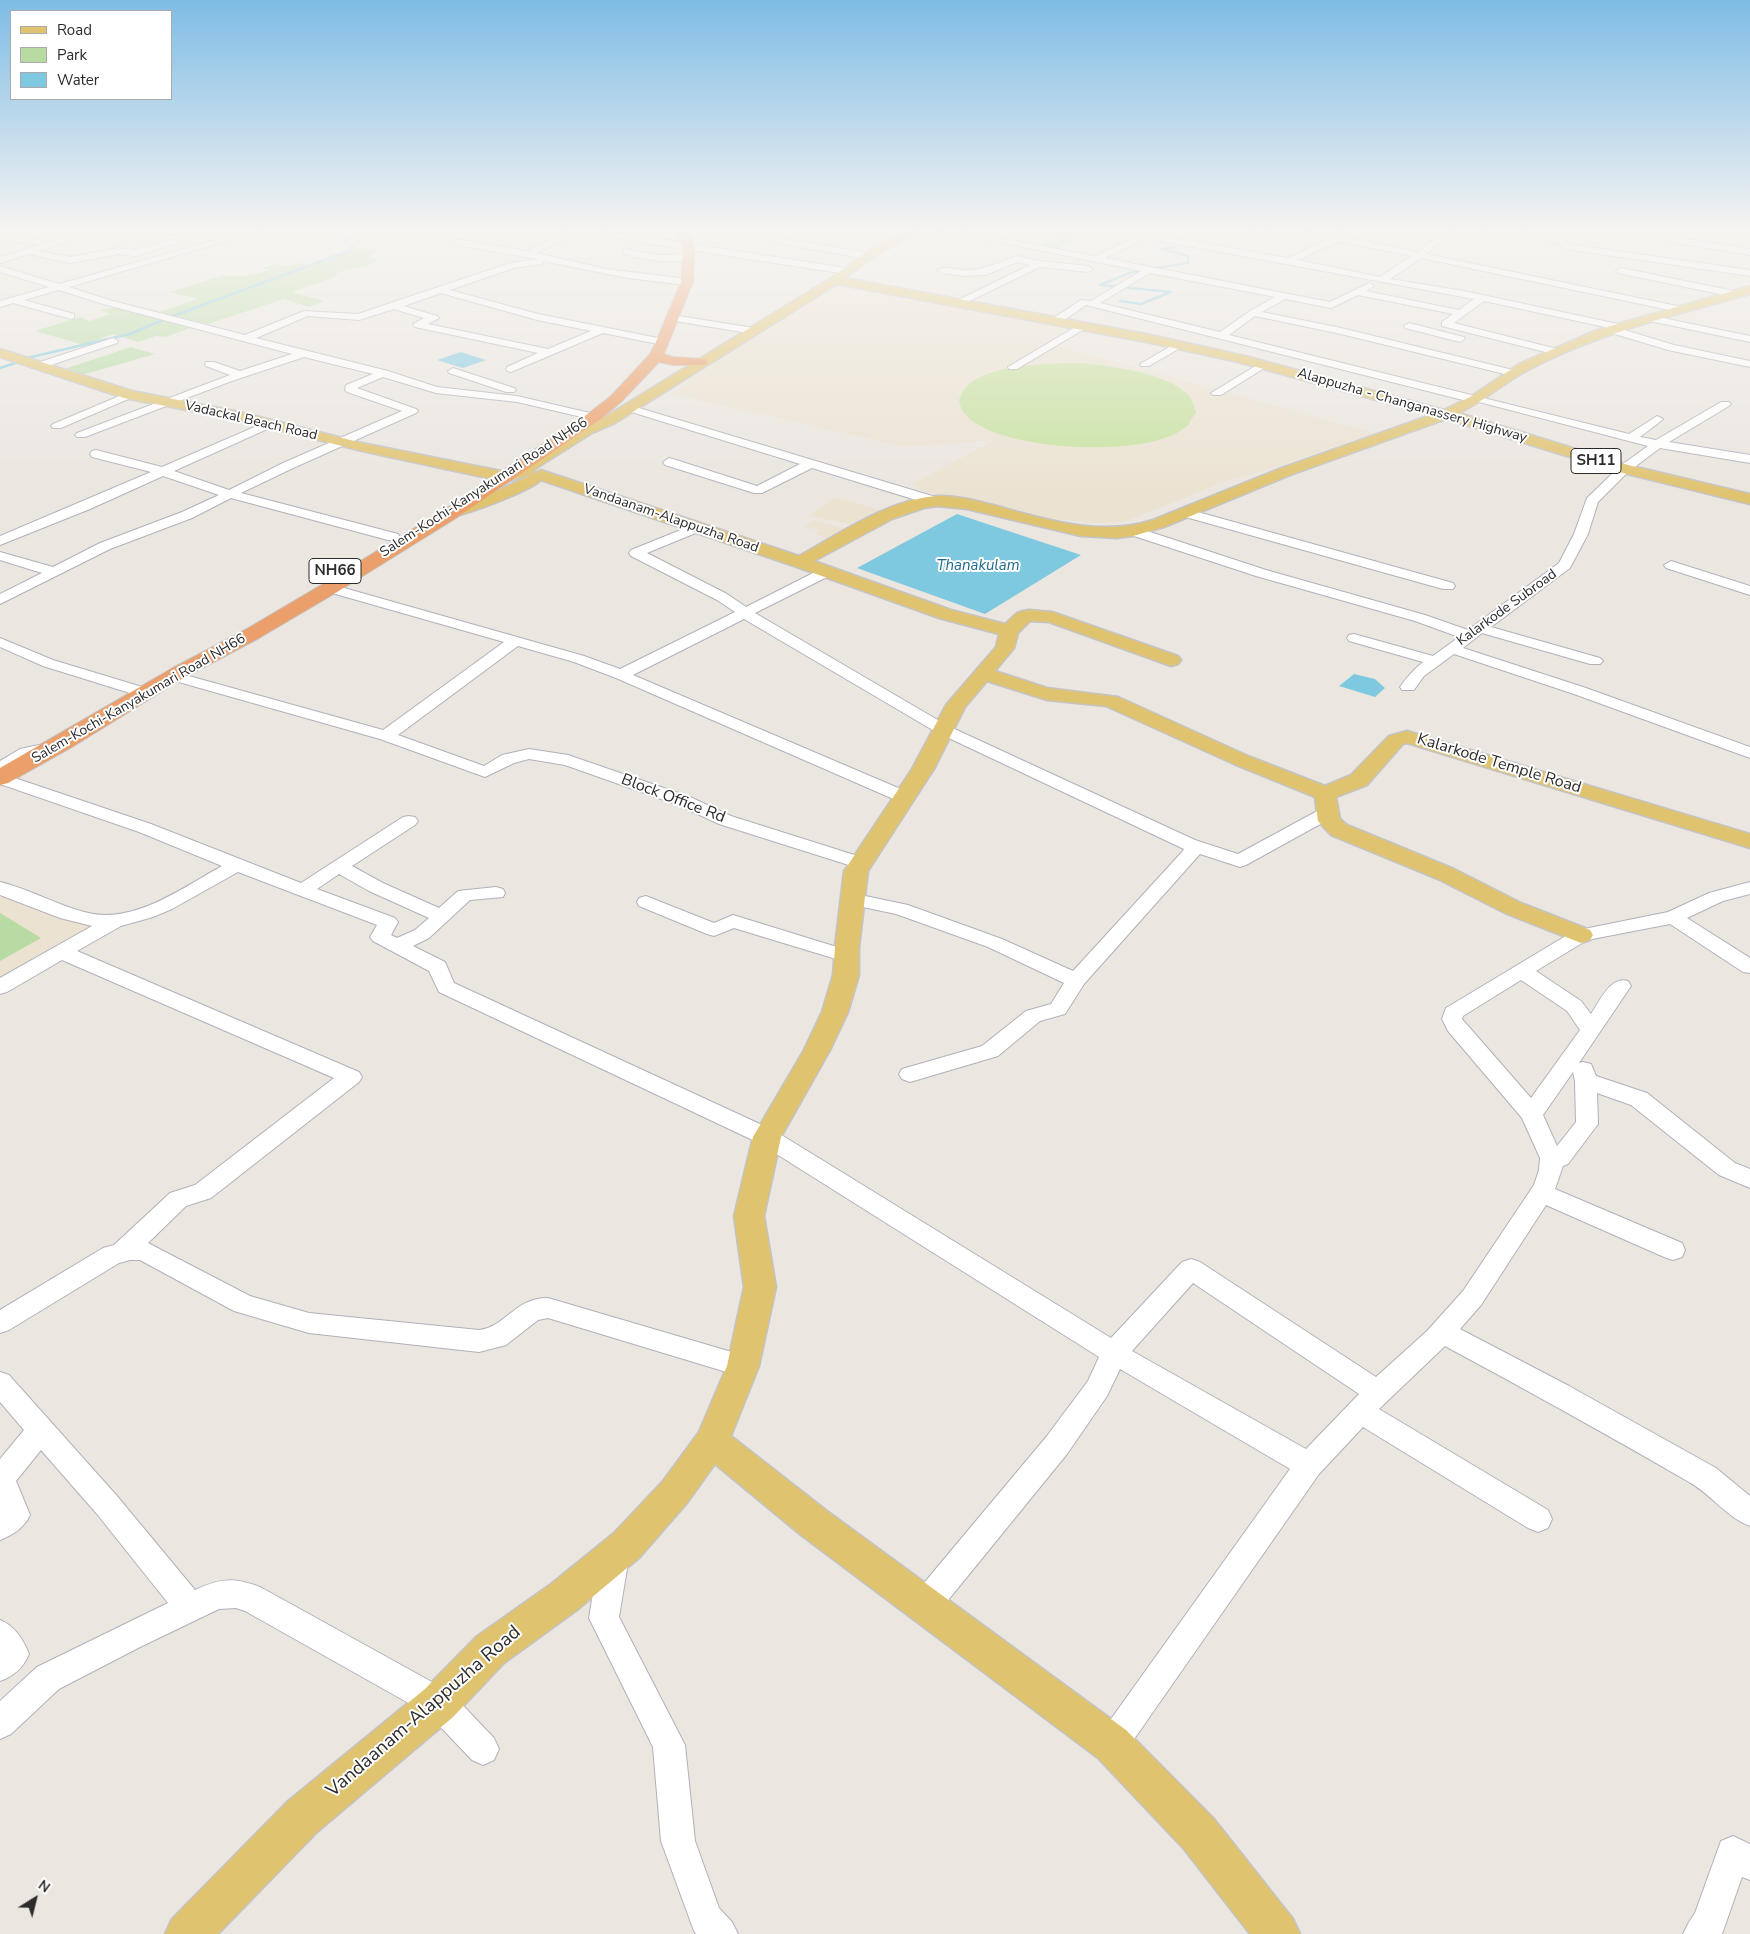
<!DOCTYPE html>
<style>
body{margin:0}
#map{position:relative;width:1750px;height:1934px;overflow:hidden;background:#ebe6df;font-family:"Nunito Sans",sans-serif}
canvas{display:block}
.legend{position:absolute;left:10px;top:10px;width:162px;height:90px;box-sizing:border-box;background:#fff;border:1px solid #aaa;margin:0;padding:6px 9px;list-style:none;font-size:15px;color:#2b2b2b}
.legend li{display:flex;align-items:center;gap:10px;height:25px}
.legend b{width:25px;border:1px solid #aaa}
.north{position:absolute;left:10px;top:1874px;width:50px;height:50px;-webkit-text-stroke:4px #fff;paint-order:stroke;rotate:36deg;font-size:14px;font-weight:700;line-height:20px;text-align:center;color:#2b2b2b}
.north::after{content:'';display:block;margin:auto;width:18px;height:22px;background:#2b2b2b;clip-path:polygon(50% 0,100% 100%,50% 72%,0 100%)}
</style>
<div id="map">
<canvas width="1750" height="1934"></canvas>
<ul class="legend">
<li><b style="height:6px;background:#e0c36f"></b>Road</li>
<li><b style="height:14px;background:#b7dba2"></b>Park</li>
<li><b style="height:14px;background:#7fc9e0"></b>Water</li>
</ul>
<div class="north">N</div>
</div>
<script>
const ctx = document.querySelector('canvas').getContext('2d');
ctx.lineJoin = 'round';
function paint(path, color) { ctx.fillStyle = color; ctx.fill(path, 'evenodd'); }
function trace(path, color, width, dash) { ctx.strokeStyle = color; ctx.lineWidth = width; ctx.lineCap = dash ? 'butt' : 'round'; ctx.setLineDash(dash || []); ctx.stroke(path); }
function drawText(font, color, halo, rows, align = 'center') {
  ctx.font = font + ' "Nunito Sans",sans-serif'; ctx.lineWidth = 4; ctx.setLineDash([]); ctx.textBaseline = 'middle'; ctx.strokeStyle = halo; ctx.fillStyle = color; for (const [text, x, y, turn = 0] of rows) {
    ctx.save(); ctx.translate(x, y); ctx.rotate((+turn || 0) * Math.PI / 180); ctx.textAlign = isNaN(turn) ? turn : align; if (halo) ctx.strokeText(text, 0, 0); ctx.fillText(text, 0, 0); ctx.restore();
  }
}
const education = new Path2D(`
 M 832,283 L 1072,327 L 1047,343 L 1374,433 L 1281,465 L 1218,484 L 1127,521 L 1095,523 L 1054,519 L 959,495 L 944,497 L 923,491 L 912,484 L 995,440 L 906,447 L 671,394 L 710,365 Z
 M 835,497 L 881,510 L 851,524 L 810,516 Z
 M 814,520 L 853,531 L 836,541 L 815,534 L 820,531 L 804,526 Z
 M 0,888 L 95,926 L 0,983 Z`);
const green = new Path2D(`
 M 1043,228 L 1074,230 L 1071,232 L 1086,235 L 1055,249 L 1039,245 L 1068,232 L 1054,237 L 1046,235 L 1041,237 L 1038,236 L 1041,234 L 1033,232 Z
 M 360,248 L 378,251 L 370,255 L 379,261 C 365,268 351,268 337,273 L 335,277 L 292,292 L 324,301 L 309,307 L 284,299 L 208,324 L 159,312 L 198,299 L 170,292 L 224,275 C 239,278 255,274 269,270 L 263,268 L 276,264 L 285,266 L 297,263 L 309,265 Z
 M 119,307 L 193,327 L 165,337 L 156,336 L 138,342 L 113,334 L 84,345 L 35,331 L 80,317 L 89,321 L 111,314 L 99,310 Z
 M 131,347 L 155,354 L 82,375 L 64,369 Z
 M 0,913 L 41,938 L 0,961 Z`);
const pitch = new Path2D(`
 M 1079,363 C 1109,366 1169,372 1190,397 C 1193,401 1194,407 1196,412 C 1193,416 1191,421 1188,425 C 1154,460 996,452 965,414 C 962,411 960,405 959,400 C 961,396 963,390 966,387 C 991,363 1046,364 1079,363 Z`);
const water = new Path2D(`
 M 461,352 L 486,360 L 463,368 L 437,360 Z
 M 957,514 L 1081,555 L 985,614 L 857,568 Z
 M 1354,674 L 1375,679 L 1385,688 L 1375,697 L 1339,686 Z`);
const stream = new Path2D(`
 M 347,242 L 345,239 L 374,228
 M 1120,301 L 1141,304 L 1171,292 L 1100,285 L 1132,272 L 1188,263 L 1188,256 L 1162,249 L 1174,247
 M 173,316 L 354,249 L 351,246
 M 27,358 L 130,334 L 163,320
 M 0,368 L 15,363`);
const minor = new Path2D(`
 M 93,228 L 107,228 L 39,251 L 70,257 L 119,248 L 136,250 L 184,236 L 148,231 L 144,228 L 179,229 L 198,236 L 136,256 L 119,254 L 70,263 L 29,254 L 0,263 L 0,257 L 40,245 L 0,239 L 0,233 L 50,242 Z
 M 258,228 L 265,230 L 69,287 L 109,300 L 245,335 L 304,311 L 358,314 L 510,263 L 538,259 L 455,245 L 451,242 L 455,239 L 527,251 L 568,232 L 553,228 L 578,228 L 634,235 L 846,268 L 851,271 L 846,274 L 579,233 L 536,253 L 607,269 L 687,279 L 692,282 L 687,285 L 627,278 L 543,261 L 542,264 L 514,268 L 450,290 L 538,314 L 663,339 L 668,342 L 663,345 L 603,333 L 511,372 L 507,371 L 506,369 L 507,367 L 538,353 L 415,327 L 413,324 L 424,318 L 394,309 L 359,320 L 308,316 L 256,338 L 388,371 L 437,387 L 517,396 L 590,413 L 592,415 L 586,418 L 517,402 L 436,393 L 383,377 L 357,388 L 416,409 L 418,411 L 416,413 L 291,469 L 241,493 L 398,534 L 400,537 L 398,540 L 388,540 L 231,498 L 192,518 L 110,549 L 0,604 L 0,594 L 42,573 L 0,560 L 0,552 L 53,567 L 100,543 L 182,512 L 219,495 L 163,476 L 90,509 L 0,545 L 0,536 L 151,472 L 92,457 L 90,454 L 92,451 L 96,450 L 162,467 L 266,422 L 274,422 L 276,424 L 274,426 L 174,471 L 229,490 L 283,463 L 402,411 L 347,392 L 345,390 L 346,385 L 373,374 L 304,357 L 229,382 L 85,437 L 77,437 L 75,435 L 77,433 L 230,375 L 206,366 L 205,364 L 206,362 L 214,362 L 240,371 L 292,354 L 103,304 L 59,290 L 24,300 L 74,314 L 74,318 L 71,319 L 13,303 L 0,307 L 0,301 L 49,287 L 0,272 L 0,266 L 59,284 ZM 441,293 L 537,320 L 591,331 L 548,349 L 428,324 L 439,318 L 437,316 L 404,306 Z
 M 929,228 L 948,228 L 1095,256 L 1136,237 L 1140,240 L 1139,242 L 1105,258 L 1330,302 L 1369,283 L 1374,286 L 1366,291 L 1459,310 L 1474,299 L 1156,240 L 1120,228 L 1134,228 L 1157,235 L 1288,258 L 1333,237 L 1339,236 L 1298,228 C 1312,228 1340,227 1350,235 L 1347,237 L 1418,252 L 1447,228 L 1457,228 L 1426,254 L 1682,307 L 1684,309 L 1679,312 L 1421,258 L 1390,279 L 1464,291 L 1618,324 L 1623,327 L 1621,329 L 1674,345 L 1750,361 L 1750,367 L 1668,350 L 1605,331 L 1605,327 L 1484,301 L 1454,323 L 1561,350 L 1562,352 L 1557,355 L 1442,326 L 1442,322 L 1453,314 L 1358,295 L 1331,308 L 1285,299 L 1262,312 L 1341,328 L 1517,371 L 1518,373 L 1513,376 L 1341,334 L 1255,316 L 1229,335 L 1629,434 L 1657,416 L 1663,419 L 1661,421 L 1640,437 L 1656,440 L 1721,402 L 1729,402 L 1731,404 L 1729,406 L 1669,442 L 1750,455 L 1750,463 L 1660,448 L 1628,472 L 1598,502 L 1588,534 L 1570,568 L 1491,627 L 1600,658 L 1603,661 L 1600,664 L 1590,664 L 1482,633 L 1463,648 L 1586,688 L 1750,747 L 1750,758 L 1574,694 L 1454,654 L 1424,676 L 1414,690 L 1402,690 L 1400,687 C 1407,677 1414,669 1423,662 L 1349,641 L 1347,638 L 1349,635 L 1354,634 L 1433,656 L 1459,637 L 1415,621 L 1256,576 L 1128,534 L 1126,531 L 1133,527 L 1138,528 L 1266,570 L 1425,615 L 1468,630 L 1559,563 L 1574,534 L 1587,498 L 1620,466 L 1648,446 L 1479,402 L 1475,403 L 1086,305 L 1060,323 L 1052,323 L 1052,319 L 1081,300 L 1091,301 L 1141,271 ZM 1337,242 L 1343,242 L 1412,256 L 1380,277 L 1298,260 ZM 1150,273 L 1275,297 L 1250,311 L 1220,332 L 1100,303 Z
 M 1016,228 L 1026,228 L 1026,229 L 1022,232 Z
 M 1246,228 L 1271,228 L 1261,233 Z
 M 1478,228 L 1500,228 L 1560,237 L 1568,244 L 1750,270 L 1750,276 L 1565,249 L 1557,242 L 1482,231 Z
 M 1668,236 L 1750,249 L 1750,255 L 1665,241 L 1664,239 Z
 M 774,237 L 868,253 L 872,256 L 868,259 L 771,242 L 770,240 Z
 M 626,249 L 659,255 L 689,254 L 693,257 C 681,267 638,258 623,254 L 623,250 Z
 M 1017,256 L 1039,261 L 1088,266 L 1093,269 L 1088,272 L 1040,267 L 959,306 L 956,305 L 956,301 L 1030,265 L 1018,262 L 985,275 L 963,276 L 942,273 L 937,270 C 944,265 955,270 964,270 C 985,271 997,262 1017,256 Z
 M 1621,268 L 1734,291 L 1739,294 L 1734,297 L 1618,273 L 1616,271 Z
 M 672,315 L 754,328 L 759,331 L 754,334 L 669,320 L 667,318 Z
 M 1648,315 L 1750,336 L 1750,342 L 1645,320 L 1645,316 Z
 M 1082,323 L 1087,326 L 1086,328 L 1017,369 L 1009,369 L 1008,367 Z
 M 1409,323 L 1464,337 L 1465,339 L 1460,342 L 1405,328 L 1404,326 Z
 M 113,338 L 118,341 L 117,343 L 42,368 L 34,368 L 33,366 L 34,364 Z
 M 1178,342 L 1182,343 L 1183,345 L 1182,347 L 1149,366 L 1141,366 L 1140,364 Z
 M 1262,362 L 1267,365 L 1266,367 L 1221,395 L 1213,395 L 1211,393 Z
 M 453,368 L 514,388 L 516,390 L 514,392 L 506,392 L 449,373 L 448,371 Z
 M 129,392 L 133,393 L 135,395 L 133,397 L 61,428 L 53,428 L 51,426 L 53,424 Z
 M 629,405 L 939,498 L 940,501 L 934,505 L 929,504 L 812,468 L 762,493 L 754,493 L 665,465 L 663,462 L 669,458 L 673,459 L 757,486 L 800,464 L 625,410 L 623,408 L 625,406 Z
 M 1187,509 L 1453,583 L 1455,586 L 1453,589 L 1443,589 L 1182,516 L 1181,513 Z
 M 698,523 L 703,524 L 705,527 L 703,530 L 647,553 L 727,594 L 746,607 L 821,569 L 831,569 L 833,572 L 831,575 L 755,613 L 948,726 L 1195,840 L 1238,854 L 1321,809 L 1327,808 L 1333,809 L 1336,813 L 1333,817 L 1246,865 L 1240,867 L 1200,854 L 1084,984 L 1065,1014 L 1040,1021 L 998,1056 L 910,1082 L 902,1079 L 899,1074 L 902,1069 L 982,1046 L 1026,1011 L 1051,1004 L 1064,983 L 988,947 L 896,914 L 844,903 L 842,899 L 844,895 L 851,893 L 908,905 L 1002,939 L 1073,971 L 1182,852 L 1184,849 L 936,732 L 744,619 L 633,675 L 910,793 L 913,797 L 910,801 L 904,802 L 898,801 L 616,678 L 574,662 L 518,646 L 398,735 L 484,766 L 502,755 L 529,749 L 568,755 L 690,797 L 731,816 L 867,859 L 870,863 L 867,867 L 861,869 L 855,867 L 719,824 L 678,805 L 565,765 L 529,759 L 514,763 L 485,777 L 380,739 L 168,679 L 165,676 L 168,673 L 178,673 L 383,730 L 504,642 L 325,591 L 323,588 L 325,585 L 330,584 L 584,656 L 620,669 L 735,612 L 717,600 L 631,556 L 629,553 L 631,550 Z
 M 1671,561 L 1750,586 L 1750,595 L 1666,568 L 1664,565 Z
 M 0,638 L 53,660 L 152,690 L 154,693 L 152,696 L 146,698 L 43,666 L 0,647 Z
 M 39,745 L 45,746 L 47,750 L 45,754 L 32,757 L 0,773 L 151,824 L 301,883 L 403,817 L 409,816 L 415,817 L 418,821 L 415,825 L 352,866 L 383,883 L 439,908 L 458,891 L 496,887 L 503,889 L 505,893 L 503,897 L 470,900 L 429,938 L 413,946 L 445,962 L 454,983 L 775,1131 L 1111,1338 L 1182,1262 L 1191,1259 L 1200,1262 L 1376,1377 L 1427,1331 L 1463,1291 L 1534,1185 L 1539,1170 L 1540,1158 L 1522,1118 L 1448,1031 L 1442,1019 L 1446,1008 L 1574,931 L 1668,912 L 1709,893 L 1750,882 L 1750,894 L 1723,901 L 1687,918 L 1750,958 L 1750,973 L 1743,972 L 1670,924 L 1587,940 L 1536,971 L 1581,1001 L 1591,1014 C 1600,1001 1610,976 1628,981 L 1631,986 L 1579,1063 L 1583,1062 L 1591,1064 L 1596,1076 L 1647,1093 L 1735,1163 L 1750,1169 L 1750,1188 L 1719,1175 L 1631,1105 L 1597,1093 L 1598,1124 L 1568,1164 L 1563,1166 L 1555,1189 L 1682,1243 L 1685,1250 L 1682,1257 L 1673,1260 L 1664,1257 L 1546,1205 L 1481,1305 L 1460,1329 L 1569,1386 L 1716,1468 L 1750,1496 L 1750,1526 C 1726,1517 1711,1494 1689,1482 C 1608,1435 1527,1390 1445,1346 L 1379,1409 L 1548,1510 L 1552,1519 L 1548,1528 L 1538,1532 L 1528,1528 L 1363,1427 L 1319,1474 L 1123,1755 L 1112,1760 L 1101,1755 L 1096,1744 L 1101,1733 L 1290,1469 L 1120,1369 L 1107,1396 L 1067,1454 L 936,1615 L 925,1619 L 914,1615 L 910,1605 L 914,1595 L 1047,1436 L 1088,1381 L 1099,1357 L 759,1143 L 439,992 L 429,971 L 373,941 L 370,937 L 377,925 L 238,872 L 172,909 L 153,917 L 121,926 L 77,951 L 359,1072 L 362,1077 L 359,1082 L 211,1198 L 186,1206 L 148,1243 L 250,1296 L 309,1313 L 479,1330 C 506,1327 514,1298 548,1298 L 752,1358 L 756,1366 L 752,1374 L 743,1377 L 548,1318 L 538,1320 L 506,1345 L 479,1352 L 309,1333 L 234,1311 L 140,1260 L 130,1260 L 119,1263 L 9,1330 L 0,1333 L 0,1310 L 103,1248 L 114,1245 L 170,1193 L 195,1185 L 334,1078 L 62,960 L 7,992 L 0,994 L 0,978 L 92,926 L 60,918 L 0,895 L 0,882 C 29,889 55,904 84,912 C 132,926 182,888 222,866 L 139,832 L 0,784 L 0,761 L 20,749 ZM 339,874 L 369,891 L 429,918 L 415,930 L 397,938 L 391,935 L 398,922 L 395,918 L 317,889 ZM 1521,980 L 1567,1011 L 1580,1030 L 1531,1098 L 1462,1019 L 1463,1016 ZM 1573,1072 L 1575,1081 L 1576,1122 L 1557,1146 L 1543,1115 ZM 1193,1283 L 1359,1394 L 1306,1449 L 1132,1351 Z
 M 646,896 L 714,923 L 733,915 L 853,952 L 856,956 L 853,960 L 846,962 L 734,928 L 714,936 L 707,934 L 639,906 L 637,902 L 639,898 Z
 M 0,1372 L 9,1375 L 117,1496 L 195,1590 C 221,1578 235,1577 262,1588 L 450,1692 L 494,1738 L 499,1749 L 494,1760 L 483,1765 L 472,1760 L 428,1714 L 245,1611 L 236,1608 L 219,1609 L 140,1647 L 59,1689 L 11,1734 L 0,1739 L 0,1701 L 37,1667 L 168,1603 L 97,1514 L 41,1450 L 16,1481 L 30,1515 C 24,1528 13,1535 0,1540 L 0,1459 L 24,1430 L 0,1402 Z
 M 614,1543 L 624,1547 L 629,1557 L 619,1617 L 685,1745 L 695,1841 L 719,1908 L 732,1922 L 738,1934 L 696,1934 L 694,1931 L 661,1841 L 653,1747 L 589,1618 L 599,1557 L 604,1547 Z
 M 0,1620 C 15,1626 23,1639 29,1654 C 23,1668 14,1676 0,1681 Z
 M 1733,1836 L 1750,1844 L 1750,1880 L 1742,1877 L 1722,1934 L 1683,1934 L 1689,1922 L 1695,1913 L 1721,1841 Z`);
const major = new Path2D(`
 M 910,228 L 923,228 L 872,258 L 845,278 L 1146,334 L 1245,356 L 1444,410 L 1470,397 L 1519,364 L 1597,330 L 1750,286 L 1750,294 C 1675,315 1599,333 1530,369 C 1505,382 1484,401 1459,413 L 1628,465 L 1750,494 L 1750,504 L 1619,472 L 1446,419 L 1290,475 L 1164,527 L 1133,536 L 1116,538 L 1081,536 L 967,509 L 937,506 L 924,508 L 892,519 L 814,561 L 951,610 L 1005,624 L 1017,613 L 1023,611 L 1029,610 L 1052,612 L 1178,656 L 1181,660 L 1178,664 L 1171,666 L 1049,622 L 1030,621 L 1018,633 L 1014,648 L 995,671 L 1047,688 L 1118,697 L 1248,756 L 1325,786 L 1351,775 L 1389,736 L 1407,731 L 1750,834 L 1750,848 L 1407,743 L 1403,744 L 1367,785 L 1336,797 L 1340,819 L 1347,825 L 1454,869 L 1521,903 L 1590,930 L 1593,935 L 1590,940 L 1581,943 L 1505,913 L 1438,879 L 1331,835 L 1318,821 L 1315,797 L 1234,764 L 1106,706 L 1047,700 L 987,681 L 965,707 L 934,769 L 868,871 L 859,947 L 859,975 L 848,1012 L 830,1050 L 781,1137 L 764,1216 L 776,1287 L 759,1366 L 731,1436 L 827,1511 L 1126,1730 L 1214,1819 L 1293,1919 L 1300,1934 L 1250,1934 L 1184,1849 L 1098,1758 L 801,1535 L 715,1464 L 687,1503 L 640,1557 L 577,1610 L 504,1663 L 453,1717 L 317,1832 L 218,1934 L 165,1934 L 172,1919 L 287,1802 L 425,1689 L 476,1637 L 551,1584 L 614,1533 L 663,1481 L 699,1432 L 727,1366 L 744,1287 L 734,1216 L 753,1137 L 804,1050 L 822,1012 L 833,975 L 835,947 L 844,871 L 912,769 L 946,705 L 996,647 L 999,634 L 939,618 L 794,566 L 541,480 C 532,490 456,520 444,517 L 442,514 L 444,511 L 499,490 L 541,470 L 799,556 C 841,533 887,500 937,496 C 957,495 978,501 997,506 C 1048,520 1100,537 1153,520 L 1279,469 L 1431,415 L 1238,362 L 1146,342 L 837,284 L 615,423 L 592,433 L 535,469 L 532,474 L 506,482 L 362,451 L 239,420 L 124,398 L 0,357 L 0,349 L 132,391 L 240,412 L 362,443 L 506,472 L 519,468 L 522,464 L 582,427 L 605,417 L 831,278 L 864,254 Z`);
const highway = new Path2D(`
 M 673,228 L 685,228 L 695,248 L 693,282 L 664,354 L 673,357 L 706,359 L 708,362 L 706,365 L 672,365 L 659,362 L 621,402 L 601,419 L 456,518 L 337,592 L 259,638 L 185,677 L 72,747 L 8,783 L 0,785 L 0,768 L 171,669 L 245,630 L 323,584 L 444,510 L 589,413 L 611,396 L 650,354 L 656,342 L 681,282 L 683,248 Z`);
const farStreetnames = [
 ["Alappuzha - Changanassery Highway",1412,406,16],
 ["Vadackal Beach Road",251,421,13],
 ["Salem-Kochi-Kanyakumari Road NH66",484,488,-33],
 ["Vandaanam-Alappuzha Road",671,519,19],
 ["Kalarkode Subroad",1507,608,-36],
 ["Salem-Kochi-Kanyakumari Road NH66",139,699,-30]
];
const shields = [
 [1596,461,50],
 [335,571,52]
];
const shieldNames = [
 ["SH11",1596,461],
 ["NH66",335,571]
];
const farWaternames = [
 ["Thanakulam",978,566]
];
const streetNames = [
 ["Kalarkode Temple Road",1499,764,17],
 ["Block Office Rd",673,799,21]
];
const nearStreetnames = [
 ["Vandaanam-Alappuzha Road",424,1712,-41]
];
paint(education, '#ebe2d1');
paint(green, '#b7dba2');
paint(pitch, '#c7e1a0');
paint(water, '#7fc9e0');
trace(stream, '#7fc9e0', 2.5);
trace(minor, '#b0b1ba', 2);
trace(major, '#c4c4c4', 3);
trace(highway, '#c4c4c4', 2);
paint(minor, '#fff');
paint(major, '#e0c36f');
paint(highway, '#eb9f6a');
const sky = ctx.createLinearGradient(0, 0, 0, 499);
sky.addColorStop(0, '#7ebce5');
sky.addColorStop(0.46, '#f6f4f1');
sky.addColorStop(1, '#f6f4f100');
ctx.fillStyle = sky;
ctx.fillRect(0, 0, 1750, 499);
drawText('14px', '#2b2b2b', '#fff', farStreetnames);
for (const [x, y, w] of shields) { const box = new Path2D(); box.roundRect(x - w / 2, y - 12.5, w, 25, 4); ctx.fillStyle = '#fff'; ctx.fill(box); trace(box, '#2b2b2b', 1); }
drawText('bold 15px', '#2b2b2b', null, shieldNames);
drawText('italic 15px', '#1e698d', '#fff', farWaternames);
drawText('16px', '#2b2b2b', '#fff', streetNames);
drawText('19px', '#2b2b2b', '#fff', nearStreetnames);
</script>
